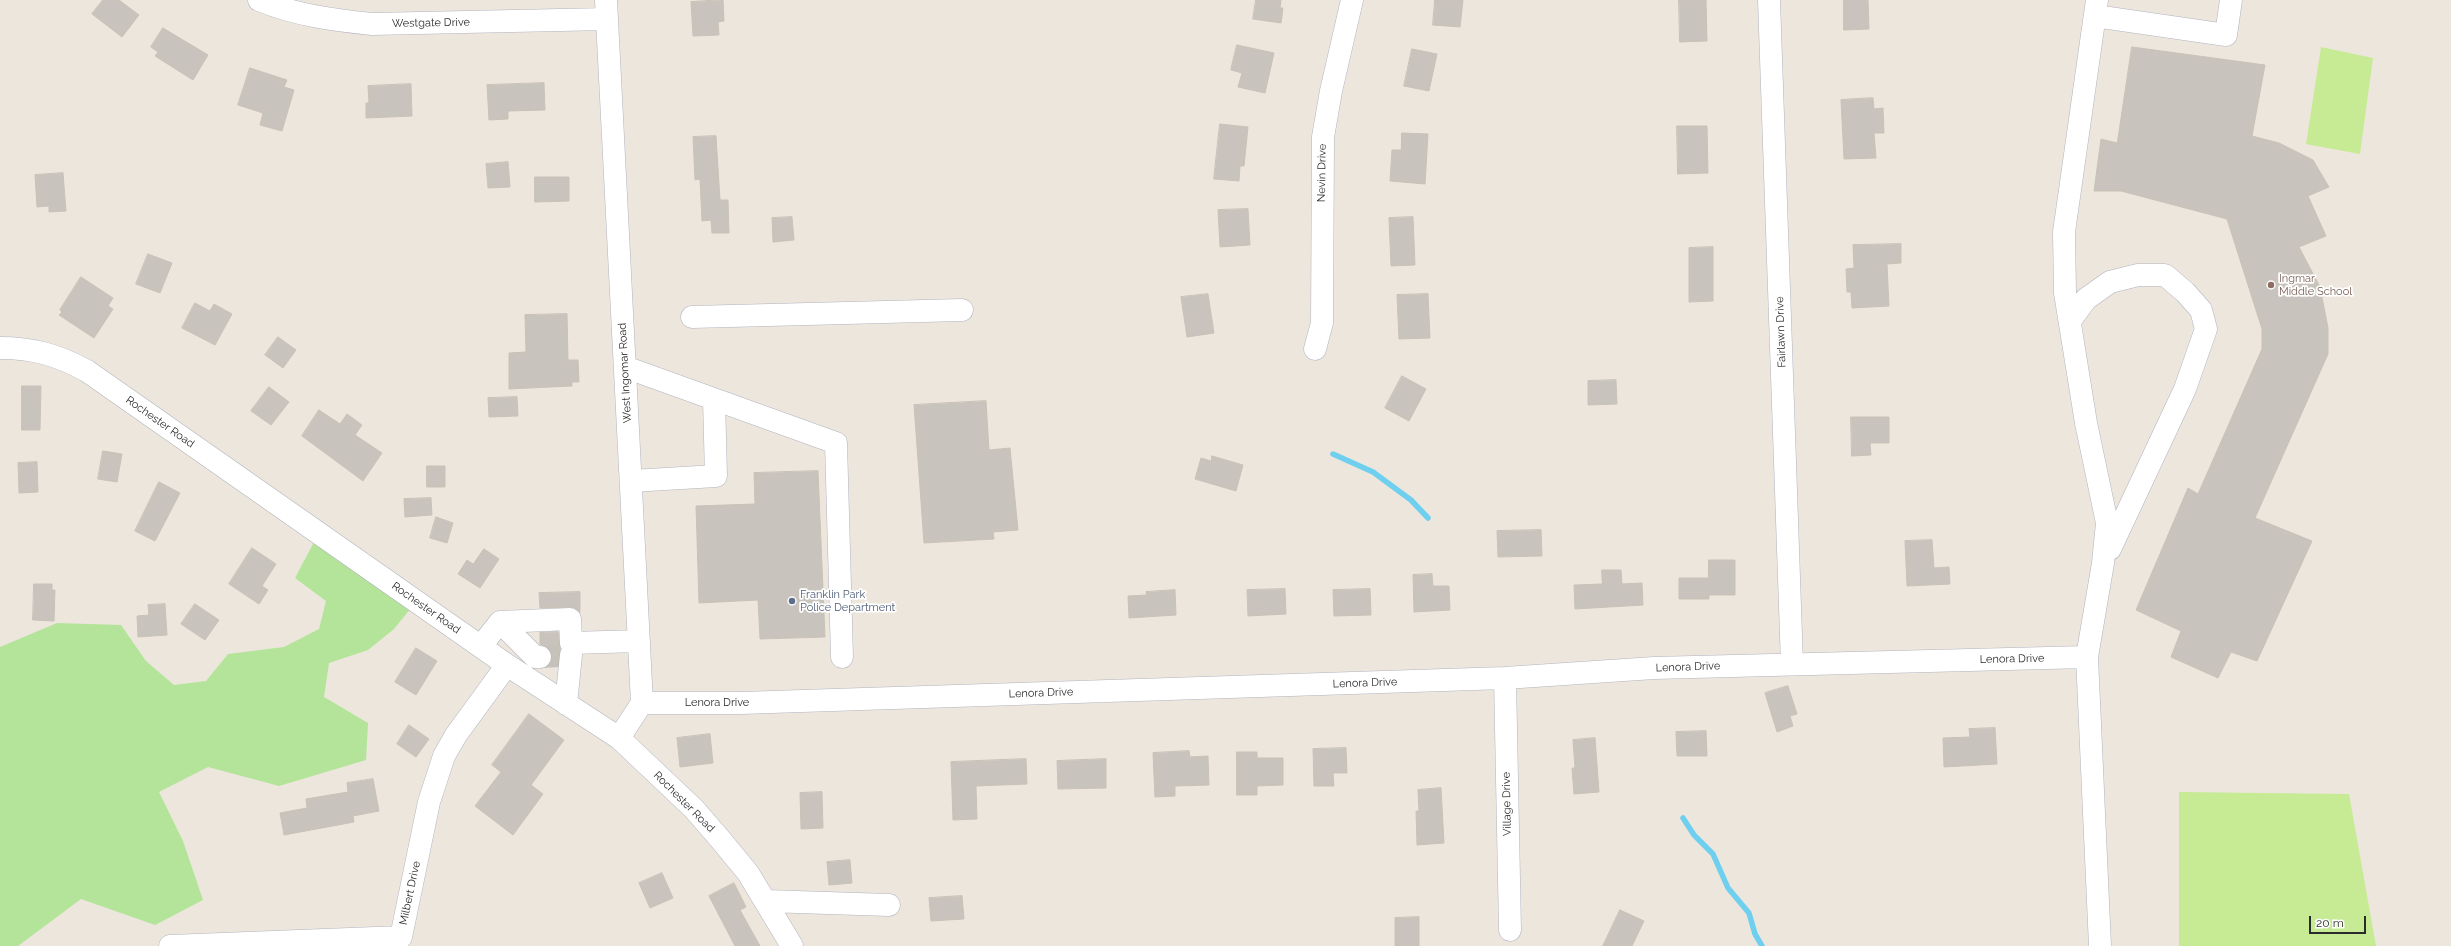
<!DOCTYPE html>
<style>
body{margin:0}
#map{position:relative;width:2451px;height:946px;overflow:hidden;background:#ede6dd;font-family:Raleway,sans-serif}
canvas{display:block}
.scale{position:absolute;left:2309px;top:916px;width:57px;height:18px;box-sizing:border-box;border:2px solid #2b2b2b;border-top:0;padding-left:5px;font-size:12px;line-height:14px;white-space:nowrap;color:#2b2b2b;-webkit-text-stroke:3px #fff;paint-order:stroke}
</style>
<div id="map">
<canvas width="2451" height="946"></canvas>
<div class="scale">20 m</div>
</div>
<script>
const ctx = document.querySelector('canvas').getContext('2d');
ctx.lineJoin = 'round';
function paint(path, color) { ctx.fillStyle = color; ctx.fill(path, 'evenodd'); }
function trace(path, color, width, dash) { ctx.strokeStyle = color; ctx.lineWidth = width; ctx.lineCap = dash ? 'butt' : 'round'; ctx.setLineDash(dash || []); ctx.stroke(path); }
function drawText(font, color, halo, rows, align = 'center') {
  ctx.font = font + ' Raleway,sans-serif'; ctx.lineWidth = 3.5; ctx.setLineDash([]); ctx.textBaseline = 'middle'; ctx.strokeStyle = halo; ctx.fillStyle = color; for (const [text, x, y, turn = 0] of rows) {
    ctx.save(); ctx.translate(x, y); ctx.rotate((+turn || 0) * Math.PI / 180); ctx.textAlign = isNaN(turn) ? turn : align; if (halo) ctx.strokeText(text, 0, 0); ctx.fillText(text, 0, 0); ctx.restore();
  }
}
const green = new Path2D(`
 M 314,542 L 411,608 L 394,629 L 368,650 L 329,663 L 324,697 L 368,723 L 366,760 L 279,786 L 208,767 L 159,792 L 183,841 L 203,900 L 155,925 L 81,899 L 18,946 L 0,946 L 0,647 L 57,623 L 121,625 L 146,661 L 174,685 L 206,681 L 228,654 L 284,647 L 319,629 L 326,601 L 295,578 Z`);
const pitch = new Path2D(`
 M 2321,47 L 2373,58 L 2360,154 L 2306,144 Z
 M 2179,792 L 2349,794 L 2376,946 L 2179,946 Z`);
const stream = new Path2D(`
 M 1333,454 L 1373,472 L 1411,500 L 1428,518
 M 1683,818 L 1694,835 L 1713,854 L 1728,888 L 1749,913 L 1755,934 L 1762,946`);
const building = new Path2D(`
 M 103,0 L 119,0 L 139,15 L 122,37 L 92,14 Z
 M 723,0 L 724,21 L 718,22 L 719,35 L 693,36 L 691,2 Z
 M 1256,0 L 1281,0 L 1280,8 L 1283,8 L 1281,23 L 1253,19 Z
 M 1435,0 L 1463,0 L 1460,27 L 1433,25 Z
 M 1679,0 L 1706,0 L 1707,41 L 1680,42 Z
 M 1844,0 L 1868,0 L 1869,29 L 1844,30 Z
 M 163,28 L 208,55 L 193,80 L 155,56 L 158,52 L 151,47 Z
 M 1237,45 L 1274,53 L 1265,93 L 1238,87 L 1242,73 L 1231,70 Z
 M 2132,47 L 2265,65 L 2252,136 L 2279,143 L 2313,160 L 2329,187 L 2308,196 L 2326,236 L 2299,247 L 2320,287 L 2328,328 L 2328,354 L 2255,518 L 2312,541 L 2257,661 L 2231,652 L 2218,678 L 2171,657 L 2181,631 L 2136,610 L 2188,488 L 2198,494 L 2262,349 L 2262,329 L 2227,219 L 2121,191 L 2094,191 L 2101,139 L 2117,143 Z
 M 1412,49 L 1437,54 L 1429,91 L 1404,86 Z
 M 250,68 L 287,80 L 284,87 L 294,90 L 282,131 L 260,125 L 263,113 L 238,105 Z
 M 544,83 L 545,110 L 508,111 L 508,119 L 489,120 L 487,85 Z
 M 411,84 L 412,116 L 366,118 L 366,103 L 369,103 L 368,86 Z
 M 1873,98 L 1874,109 L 1883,108 L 1884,133 L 1874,133 L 1876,158 L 1844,159 L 1841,100 Z
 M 1220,124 L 1248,127 L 1244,166 L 1240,166 L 1239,181 L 1214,179 Z
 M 1677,126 L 1707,126 L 1708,173 L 1678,174 Z
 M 1402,133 L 1428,134 L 1425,184 L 1390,181 L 1392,150 L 1401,150 Z
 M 716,136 L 720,200 L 728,200 L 729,233 L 712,233 L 711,220 L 702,221 L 700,179 L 695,180 L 693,137 Z
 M 508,162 L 510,187 L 488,188 L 486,164 Z
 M 63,173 L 66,211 L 49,212 L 49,206 L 37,207 L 35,175 Z
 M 535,177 L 569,177 L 569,201 L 535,202 Z
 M 1248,209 L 1250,245 L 1220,247 L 1218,210 Z
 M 792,217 L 794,240 L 773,242 L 772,218 Z
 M 1413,217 L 1415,265 L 1391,266 L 1389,218 Z
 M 1901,244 L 1901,263 L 1887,264 L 1889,306 L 1852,308 L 1851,292 L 1847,292 L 1846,269 L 1854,268 L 1853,245 Z
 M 1713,247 L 1713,301 L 1689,302 L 1689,248 Z
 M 148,254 L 172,263 L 160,293 L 136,284 Z
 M 81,277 L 113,298 L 108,306 L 113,309 L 94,338 L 59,315 L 62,312 L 60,310 Z
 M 1208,294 L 1214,333 L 1187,337 L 1181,297 Z
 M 1428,294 L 1430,338 L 1399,339 L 1397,295 Z
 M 195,303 L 210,311 L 214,304 L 232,314 L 215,345 L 182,328 Z
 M 567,314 L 568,360 L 578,360 L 579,382 L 572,382 L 572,386 L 509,389 L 509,353 L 526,352 L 525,315 Z
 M 278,337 L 296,350 L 283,368 L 265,355 Z
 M 1402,376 L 1426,389 L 1409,421 L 1385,408 Z
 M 1616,380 L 1617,404 L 1588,405 L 1588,381 Z
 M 22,386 L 41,386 L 40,430 L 22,430 Z
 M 269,387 L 289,402 L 271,425 L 251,411 Z
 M 517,397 L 518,416 L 489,417 L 488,398 Z
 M 986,401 L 989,450 L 1010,448 L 1018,530 L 993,532 L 994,539 L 924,543 L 914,405 Z
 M 319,410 L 340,424 L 347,414 L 362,425 L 355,435 L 382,453 L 363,481 L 302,436 Z
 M 1851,417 L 1889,417 L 1889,443 L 1870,443 L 1871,455 L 1852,456 Z
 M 103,451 L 122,454 L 117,482 L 98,479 Z
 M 1212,456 L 1243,465 L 1236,491 L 1195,479 L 1201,458 L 1211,461 Z
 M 37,462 L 38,492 L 19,493 L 18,463 Z
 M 427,466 L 445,466 L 445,487 L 427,487 Z
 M 818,471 L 825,637 L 760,639 L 758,600 L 699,603 L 696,506 L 755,504 L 754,473 Z
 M 159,482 L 180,493 L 155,541 L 135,531 Z
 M 431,498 L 432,515 L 405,517 L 404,499 Z
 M 436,517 L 453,523 L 447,543 L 430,538 Z
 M 1541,530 L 1542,556 L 1498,557 L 1497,531 Z
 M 1932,540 L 1934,568 L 1949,567 L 1950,584 L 1907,586 L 1905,541 Z
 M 252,548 L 276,564 L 262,586 L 268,590 L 259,604 L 229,584 Z
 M 484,549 L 499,559 L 480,588 L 458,574 L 467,560 L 473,564 Z
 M 1709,560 L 1735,560 L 1735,595 L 1709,595 L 1709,599 L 1679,599 L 1679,578 L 1708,578 Z
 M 1602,570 L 1621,570 L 1622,584 L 1642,583 L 1643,605 L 1575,609 L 1574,585 L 1602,584 Z
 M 1432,574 L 1433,586 L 1449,586 L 1450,610 L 1414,612 L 1413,575 Z
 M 34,584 L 52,584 L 52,590 L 55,590 L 54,621 L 33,620 Z
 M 1285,589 L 1286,614 L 1248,616 L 1247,590 Z
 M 1370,589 L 1371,615 L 1334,616 L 1333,590 Z
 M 1175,590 L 1176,615 L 1129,618 L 1128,596 L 1147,595 L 1146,592 Z
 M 580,592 L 580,612 L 569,607 L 540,608 L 539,593 Z
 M 165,604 L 167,635 L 138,637 L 137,616 L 149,615 L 148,605 Z
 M 195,604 L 219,620 L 205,640 L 181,624 Z
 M 558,632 L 560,649 L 558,660 L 552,660 L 551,650 L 540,644 L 540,633 Z
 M 416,648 L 437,661 L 416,695 L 395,682 Z
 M 1788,686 L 1797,714 L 1790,716 L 1793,726 L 1777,732 L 1765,693 Z
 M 529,714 L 564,740 L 531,785 L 543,794 L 513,835 L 475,806 L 501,772 L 492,765 Z
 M 409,725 L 429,739 L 416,757 L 397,744 Z
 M 1995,728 L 1997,764 L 1944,767 L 1943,738 L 1970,737 L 1969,729 Z
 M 1706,731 L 1707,756 L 1677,756 L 1676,732 Z
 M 710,734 L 713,763 L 680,767 L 677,738 Z
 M 1595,738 L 1599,792 L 1574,794 L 1572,768 L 1575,768 L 1573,740 Z
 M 1346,748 L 1347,773 L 1333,773 L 1334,786 L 1314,786 L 1313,749 Z
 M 1189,751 L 1190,757 L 1208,756 L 1209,785 L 1175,786 L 1175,796 L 1155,797 L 1153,753 Z
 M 1237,752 L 1257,752 L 1257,758 L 1283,758 L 1283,785 L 1257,786 L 1257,795 L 1237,795 Z
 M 1026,759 L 1027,784 L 976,786 L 977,819 L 953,820 L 951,762 Z
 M 1106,759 L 1106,788 L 1058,789 L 1057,761 Z
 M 373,779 L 379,811 L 353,816 L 354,822 L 284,835 L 280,813 L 307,808 L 306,799 L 348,792 L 347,783 Z
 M 1441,788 L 1444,843 L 1417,845 L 1416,811 L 1419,811 L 1418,790 Z
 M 822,792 L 823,828 L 801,829 L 800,793 Z
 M 850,860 L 852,883 L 829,885 L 827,862 Z
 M 662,873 L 673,898 L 650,908 L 639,883 Z
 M 734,883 L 746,907 L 740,910 L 760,946 L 735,946 L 709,896 Z
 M 962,896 L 964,919 L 931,921 L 929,898 Z
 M 1620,910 L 1644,921 L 1632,946 L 1603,946 Z
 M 1419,917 L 1419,946 L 1395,946 L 1395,918 Z`);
const minorTunnel = new Path2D(`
 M 540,657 L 561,656`);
const minor = new Path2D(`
 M 259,0 C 295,15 333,20 372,24 L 607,19
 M 606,0 L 642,703 L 619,738
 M 1769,0 L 1792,664
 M 2097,0 L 2064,232 L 2065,293 L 2086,423 L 2107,523 L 2103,563 L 2087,657 L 2100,946
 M 2095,16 L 2226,35 L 2231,0
 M 692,317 L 962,310
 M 2070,321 L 2086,299 L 2110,282 L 2138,275 L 2165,275 L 2185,292 L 2201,310 L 2206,329 L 2185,389 L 2110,549
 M 0,348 C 33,348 58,355 87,371 L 507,665 L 619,738 L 694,809 L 720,839 L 748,873 L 792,946
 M 1315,349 L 1322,323 L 1323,137 L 1331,91 L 1352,0
 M 625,367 L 836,443 L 842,657
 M 631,481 L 716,476 L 714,399
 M 500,622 L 535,657 L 540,657
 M 481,646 L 500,622 L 570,619 L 571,643 L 639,641
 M 1505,678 L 1510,930
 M 642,703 L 741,703 L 1505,678 L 1654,668 L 2087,657
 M 566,704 L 571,655
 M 766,901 L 889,905
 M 170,946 L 401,937 L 429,802 L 444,756 L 456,735 L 507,665`);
const markers = [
 [2271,285,4,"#8d6e63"],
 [792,601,4,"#5c6f8a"]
];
const streetNames = [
 ["Westgate Drive",431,23,-1],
 ["Nevin Drive",1322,173,-89],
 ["Fairlawn Drive",1781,332,-92],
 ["West Ingomar Road",625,373,-93],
 ["Rochester Road",160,422,35],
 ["Rochester Road",426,608,35],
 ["Lenora Drive",2012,659,-1],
 ["Lenora Drive",1688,667,-2],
 ["Lenora Drive",1365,683,-2],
 ["Lenora Drive",1041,693,-2],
 ["Lenora Drive",717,703],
 ["Rochester Road",684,802,45],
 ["Village Drive",1507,804,-91],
 ["Milbert Drive",410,893,-78]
];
const educationNames = [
 ["Ingmar",2279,279],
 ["Middle School",2279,292]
];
const serviceNames = [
 ["Franklin Park",800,595],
 ["Police Department",800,608]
];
paint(green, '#b3e499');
paint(pitch, '#c7eb94');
trace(stream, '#6fcfef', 5.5);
paint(building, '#c8c3bc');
trace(building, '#c8c2b6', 1);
trace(minorTunnel, '#c6c1b9', 22, [22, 11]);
trace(minor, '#b1b3bf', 23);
trace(minor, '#fff', 22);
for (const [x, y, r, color] of markers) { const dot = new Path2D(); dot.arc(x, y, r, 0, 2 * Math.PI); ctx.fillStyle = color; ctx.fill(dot); trace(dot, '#fff', 1.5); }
drawText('11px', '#2b2b2b', '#fff', streetNames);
drawText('11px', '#785e54', '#fff', educationNames, 'left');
drawText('11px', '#4e5e75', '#fff', serviceNames, 'left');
</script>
